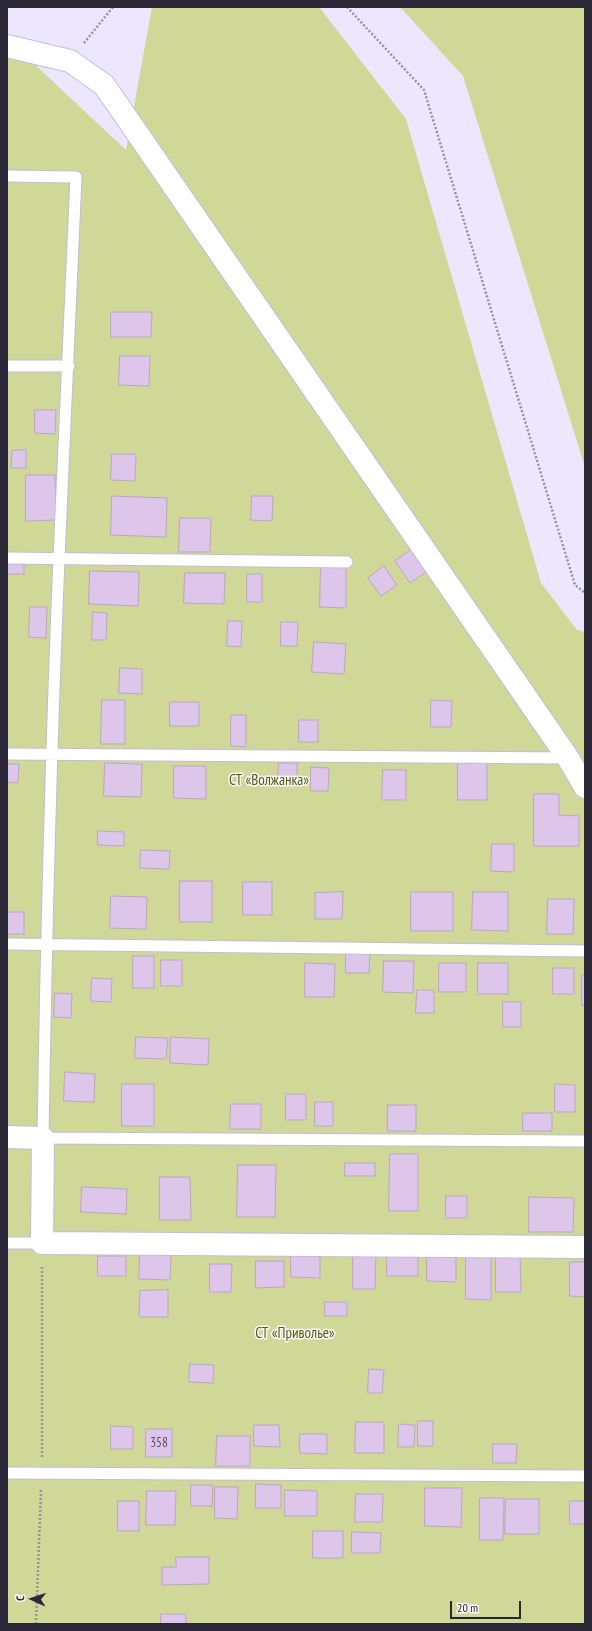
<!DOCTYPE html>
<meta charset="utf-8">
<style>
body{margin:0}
#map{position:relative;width:592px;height:1631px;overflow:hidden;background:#ece7ff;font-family:"PT Sans Narrow",sans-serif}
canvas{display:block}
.frame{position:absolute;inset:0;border:8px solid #292735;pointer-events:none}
.north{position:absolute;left:12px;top:1579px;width:40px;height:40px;-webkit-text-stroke:3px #f8f7ff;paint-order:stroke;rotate:273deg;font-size:11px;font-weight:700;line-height:16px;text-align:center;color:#292735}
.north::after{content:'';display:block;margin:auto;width:14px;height:18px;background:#292735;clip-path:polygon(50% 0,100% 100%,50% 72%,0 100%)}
.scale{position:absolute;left:450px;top:1601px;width:71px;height:18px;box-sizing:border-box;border:2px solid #292735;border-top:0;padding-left:5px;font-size:12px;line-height:14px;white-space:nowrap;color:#292735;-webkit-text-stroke:3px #f8f7ff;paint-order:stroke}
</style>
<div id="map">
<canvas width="592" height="1631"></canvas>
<div class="frame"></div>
<div class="north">С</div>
<div class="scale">20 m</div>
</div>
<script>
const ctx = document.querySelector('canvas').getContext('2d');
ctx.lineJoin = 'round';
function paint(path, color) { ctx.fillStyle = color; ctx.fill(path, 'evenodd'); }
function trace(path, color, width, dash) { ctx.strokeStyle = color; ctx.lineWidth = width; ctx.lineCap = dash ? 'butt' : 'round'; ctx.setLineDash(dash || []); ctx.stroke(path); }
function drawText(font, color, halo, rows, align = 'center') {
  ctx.font = font + ' "PT Sans Narrow",sans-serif'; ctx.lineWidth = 3; ctx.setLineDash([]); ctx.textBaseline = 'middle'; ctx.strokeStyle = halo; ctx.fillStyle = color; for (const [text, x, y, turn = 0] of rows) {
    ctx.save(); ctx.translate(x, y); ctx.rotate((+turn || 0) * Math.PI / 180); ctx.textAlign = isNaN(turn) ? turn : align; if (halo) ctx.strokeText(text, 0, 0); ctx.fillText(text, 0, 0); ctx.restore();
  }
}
const green = new Path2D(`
 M 152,7 L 319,7 L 406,119 L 541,583 L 577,630 L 585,632 L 585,1624 L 7,1624 L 7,56 L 32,62 L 126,150 Z
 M 400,7 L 585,7 L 585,467 L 463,76 Z`);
const building = new Path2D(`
 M 111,312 L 152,312 L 151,337 L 111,337 Z
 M 120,356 L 150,356 L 149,386 L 119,385 Z
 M 35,410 L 56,410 L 55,434 L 35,433 Z
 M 26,450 L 26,468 L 11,468 L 12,451 Z
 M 112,454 L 136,454 L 135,481 L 111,480 Z
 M 26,475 L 55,475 L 56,520 L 26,521 Z
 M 112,496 L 167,498 L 166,537 L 111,535 Z
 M 252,496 L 273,496 L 272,521 L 251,520 Z
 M 180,518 L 211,518 L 210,552 L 179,552 Z
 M 414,548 L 429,570 L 410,583 L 395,561 Z
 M 7,558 L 24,559 L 24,574 L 7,574 Z
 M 321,563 L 346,563 L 346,608 L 320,607 Z
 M 384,566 L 397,585 L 381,596 L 368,578 Z
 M 90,571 L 139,572 L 138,606 L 89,604 Z
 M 185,573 L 225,573 L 224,604 L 184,603 Z
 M 247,574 L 262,574 L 262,602 L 247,602 Z
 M 30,607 L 47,607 L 46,638 L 29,637 Z
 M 93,612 L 107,613 L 106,640 L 92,640 Z
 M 228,621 L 242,621 L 241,647 L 227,646 Z
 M 281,622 L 298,622 L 297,646 L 281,646 Z
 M 314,642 L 346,644 L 344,674 L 312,672 Z
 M 120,668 L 142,669 L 142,694 L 119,693 Z
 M 102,700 L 125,700 L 125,744 L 101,744 Z
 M 431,700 L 452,701 L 451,727 L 431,727 Z
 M 170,702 L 199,702 L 199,726 L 170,726 Z
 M 231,715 L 246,715 L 246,747 L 231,746 Z
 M 299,720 L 318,720 L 318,742 L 299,742 Z
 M 105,763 L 142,764 L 141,797 L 104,796 Z
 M 279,763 L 297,763 L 297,785 L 278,785 Z
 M 458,763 L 487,763 L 487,800 L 458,800 Z
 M 7,764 L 19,764 L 18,783 L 7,782 Z
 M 174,766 L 206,766 L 206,799 L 174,798 Z
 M 311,767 L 329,768 L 328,791 L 311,791 Z
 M 383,770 L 406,770 L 406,800 L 382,800 Z
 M 534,794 L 559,794 L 559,815 L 579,816 L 579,846 L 534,846 Z
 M 98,831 L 124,832 L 124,846 L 98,845 Z
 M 492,844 L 514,844 L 514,872 L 491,871 Z
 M 141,850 L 170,851 L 169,869 L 140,868 Z
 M 180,881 L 212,881 L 212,922 L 180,922 Z
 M 243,882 L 272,882 L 272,915 L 243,915 Z
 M 343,892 L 342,919 L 315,919 L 315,893 Z
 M 411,892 L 453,892 L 453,931 L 411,931 Z
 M 473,892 L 508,892 L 508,931 L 472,930 Z
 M 111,896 L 147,897 L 146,929 L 110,928 Z
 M 548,899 L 574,899 L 573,934 L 547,934 Z
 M 7,912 L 24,912 L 24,934 L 7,934 Z
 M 346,952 L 370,952 L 369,973 L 346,973 Z
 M 133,956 L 154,956 L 154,988 L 133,988 Z
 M 161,960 L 182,960 L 182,986 L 161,986 Z
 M 384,961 L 414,961 L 413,993 L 383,992 Z
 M 305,963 L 335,964 L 334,997 L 305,997 Z
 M 439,963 L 466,963 L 466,992 L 439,992 Z
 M 478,963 L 508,963 L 508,994 L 478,994 Z
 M 553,968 L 574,968 L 574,994 L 553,994 Z
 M 582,975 L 585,975 L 585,1005 L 582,1005 Z
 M 92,978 L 112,979 L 111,1002 L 91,1001 Z
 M 417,990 L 434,990 L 434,1013 L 416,1013 Z
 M 55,993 L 72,994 L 71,1018 L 54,1017 Z
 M 503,1002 L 521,1002 L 521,1027 L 503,1027 Z
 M 136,1037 L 168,1038 L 166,1059 L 135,1058 Z
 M 171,1037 L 209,1039 L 208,1065 L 170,1063 Z
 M 65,1072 L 95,1074 L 94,1102 L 64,1101 Z
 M 122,1084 L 154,1084 L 154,1126 L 122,1126 Z
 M 555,1084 L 575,1085 L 575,1112 L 555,1112 Z
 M 286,1094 L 306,1094 L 306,1120 L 286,1120 Z
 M 315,1102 L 333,1102 L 333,1126 L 315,1126 Z
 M 231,1104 L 261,1104 L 261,1129 L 230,1129 Z
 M 388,1105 L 416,1105 L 416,1131 L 388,1131 Z
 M 523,1113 L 552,1113 L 552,1131 L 523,1131 Z
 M 390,1154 L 418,1154 L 418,1211 L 389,1211 Z
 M 345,1163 L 375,1163 L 375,1176 L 345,1176 Z
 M 238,1165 L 276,1165 L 275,1217 L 237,1217 Z
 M 160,1177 L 190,1177 L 191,1220 L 160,1220 Z
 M 82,1187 L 127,1189 L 126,1214 L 81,1212 Z
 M 446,1196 L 467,1196 L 467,1218 L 446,1218 Z
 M 529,1197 L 574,1198 L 573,1232 L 529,1232 Z
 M 291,1251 L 320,1251 L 320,1278 L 291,1277 Z
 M 140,1254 L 171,1255 L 170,1280 L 139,1279 Z
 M 387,1254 L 418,1254 L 418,1276 L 387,1276 Z
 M 353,1255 L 376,1255 L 375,1289 L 353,1289 Z
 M 98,1256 L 126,1256 L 126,1276 L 98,1276 Z
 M 496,1256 L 520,1256 L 521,1292 L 496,1292 Z
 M 427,1257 L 456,1257 L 456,1282 L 427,1281 Z
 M 466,1257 L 491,1257 L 491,1300 L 466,1299 Z
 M 256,1261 L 284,1261 L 284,1287 L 256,1288 Z
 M 570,1262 L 585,1262 L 585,1297 L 570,1296 Z
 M 210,1264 L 232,1264 L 231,1292 L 210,1292 Z
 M 168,1290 L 168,1317 L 139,1317 L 140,1291 Z
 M 325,1302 L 347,1302 L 347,1316 L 325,1316 Z
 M 190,1364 L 214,1365 L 213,1383 L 189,1382 Z
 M 369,1369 L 384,1370 L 382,1393 L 368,1393 Z
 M 418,1421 L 433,1421 L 433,1446 L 418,1446 Z
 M 356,1422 L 384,1422 L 384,1453 L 355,1453 Z
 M 399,1424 L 415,1425 L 414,1447 L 398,1447 Z
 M 254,1425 L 279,1425 L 280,1447 L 254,1446 Z
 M 111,1426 L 133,1427 L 133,1449 L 111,1449 Z
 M 146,1429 L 172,1429 L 172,1457 L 146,1457 Z
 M 300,1434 L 327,1434 L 327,1454 L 300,1453 Z
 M 217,1436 L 250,1436 L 250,1466 L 216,1466 Z
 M 493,1444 L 517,1444 L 516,1463 L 493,1463 Z
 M 256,1484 L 281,1485 L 281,1508 L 256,1508 Z
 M 191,1485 L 213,1485 L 212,1506 L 191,1506 Z
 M 215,1487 L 238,1487 L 237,1519 L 215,1518 Z
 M 425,1488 L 462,1488 L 461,1527 L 425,1526 Z
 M 285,1490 L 317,1491 L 317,1516 L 285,1516 Z
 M 147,1491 L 176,1491 L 175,1525 L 146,1525 Z
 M 356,1494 L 383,1494 L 382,1522 L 355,1522 Z
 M 480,1498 L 504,1498 L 503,1540 L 480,1540 Z
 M 506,1499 L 539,1499 L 539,1534 L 505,1534 Z
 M 118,1501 L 139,1501 L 139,1531 L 118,1531 Z
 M 570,1501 L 585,1501 L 585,1524 L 570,1524 Z
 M 313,1531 L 343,1531 L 343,1558 L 313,1558 Z
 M 352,1532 L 381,1533 L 380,1553 L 352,1553 Z
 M 176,1557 L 209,1557 L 209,1584 L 162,1585 L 162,1567 L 176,1567 Z
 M 161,1614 L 186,1614 L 186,1624 L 161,1624 Z`);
const path = new Path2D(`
 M 347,7 L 424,90 L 575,585 L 585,593
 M 84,43 L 113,7
 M 42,1457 L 42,1266
 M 36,1624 L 41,1490`);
const service = new Path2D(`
 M 7,176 L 76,177 C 71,304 64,431 59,558 C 51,751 46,944 43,1138 L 585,1141
 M 7,366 L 69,366
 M 7,558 L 347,562
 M 7,754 L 568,758
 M 7,944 L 585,951
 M 7,1243 L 42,1243
 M 7,1473 L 585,1476`);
const minor = new Path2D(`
 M 7,46 L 70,61 L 104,85 L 568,758 L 585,787
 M 7,1137 L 43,1138 L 42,1243 L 585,1247`);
const numberNames = [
 ["358",159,1443]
];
const parkNames = [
 ["СТ «Волжанка»",269,781],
 ["СТ «Приволье»",295,1334]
];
paint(green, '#cfd896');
paint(building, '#ddc6e9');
trace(building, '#bba5c7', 1);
trace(service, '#c2bbe0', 13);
trace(minor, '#c2bbe0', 24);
trace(path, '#9491a4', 2.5, [2, 2]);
trace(service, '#fff', 11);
trace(minor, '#fff', 22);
drawText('13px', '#564f62', null, numberNames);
drawText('15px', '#565c02', '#f8f7ff', parkNames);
</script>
